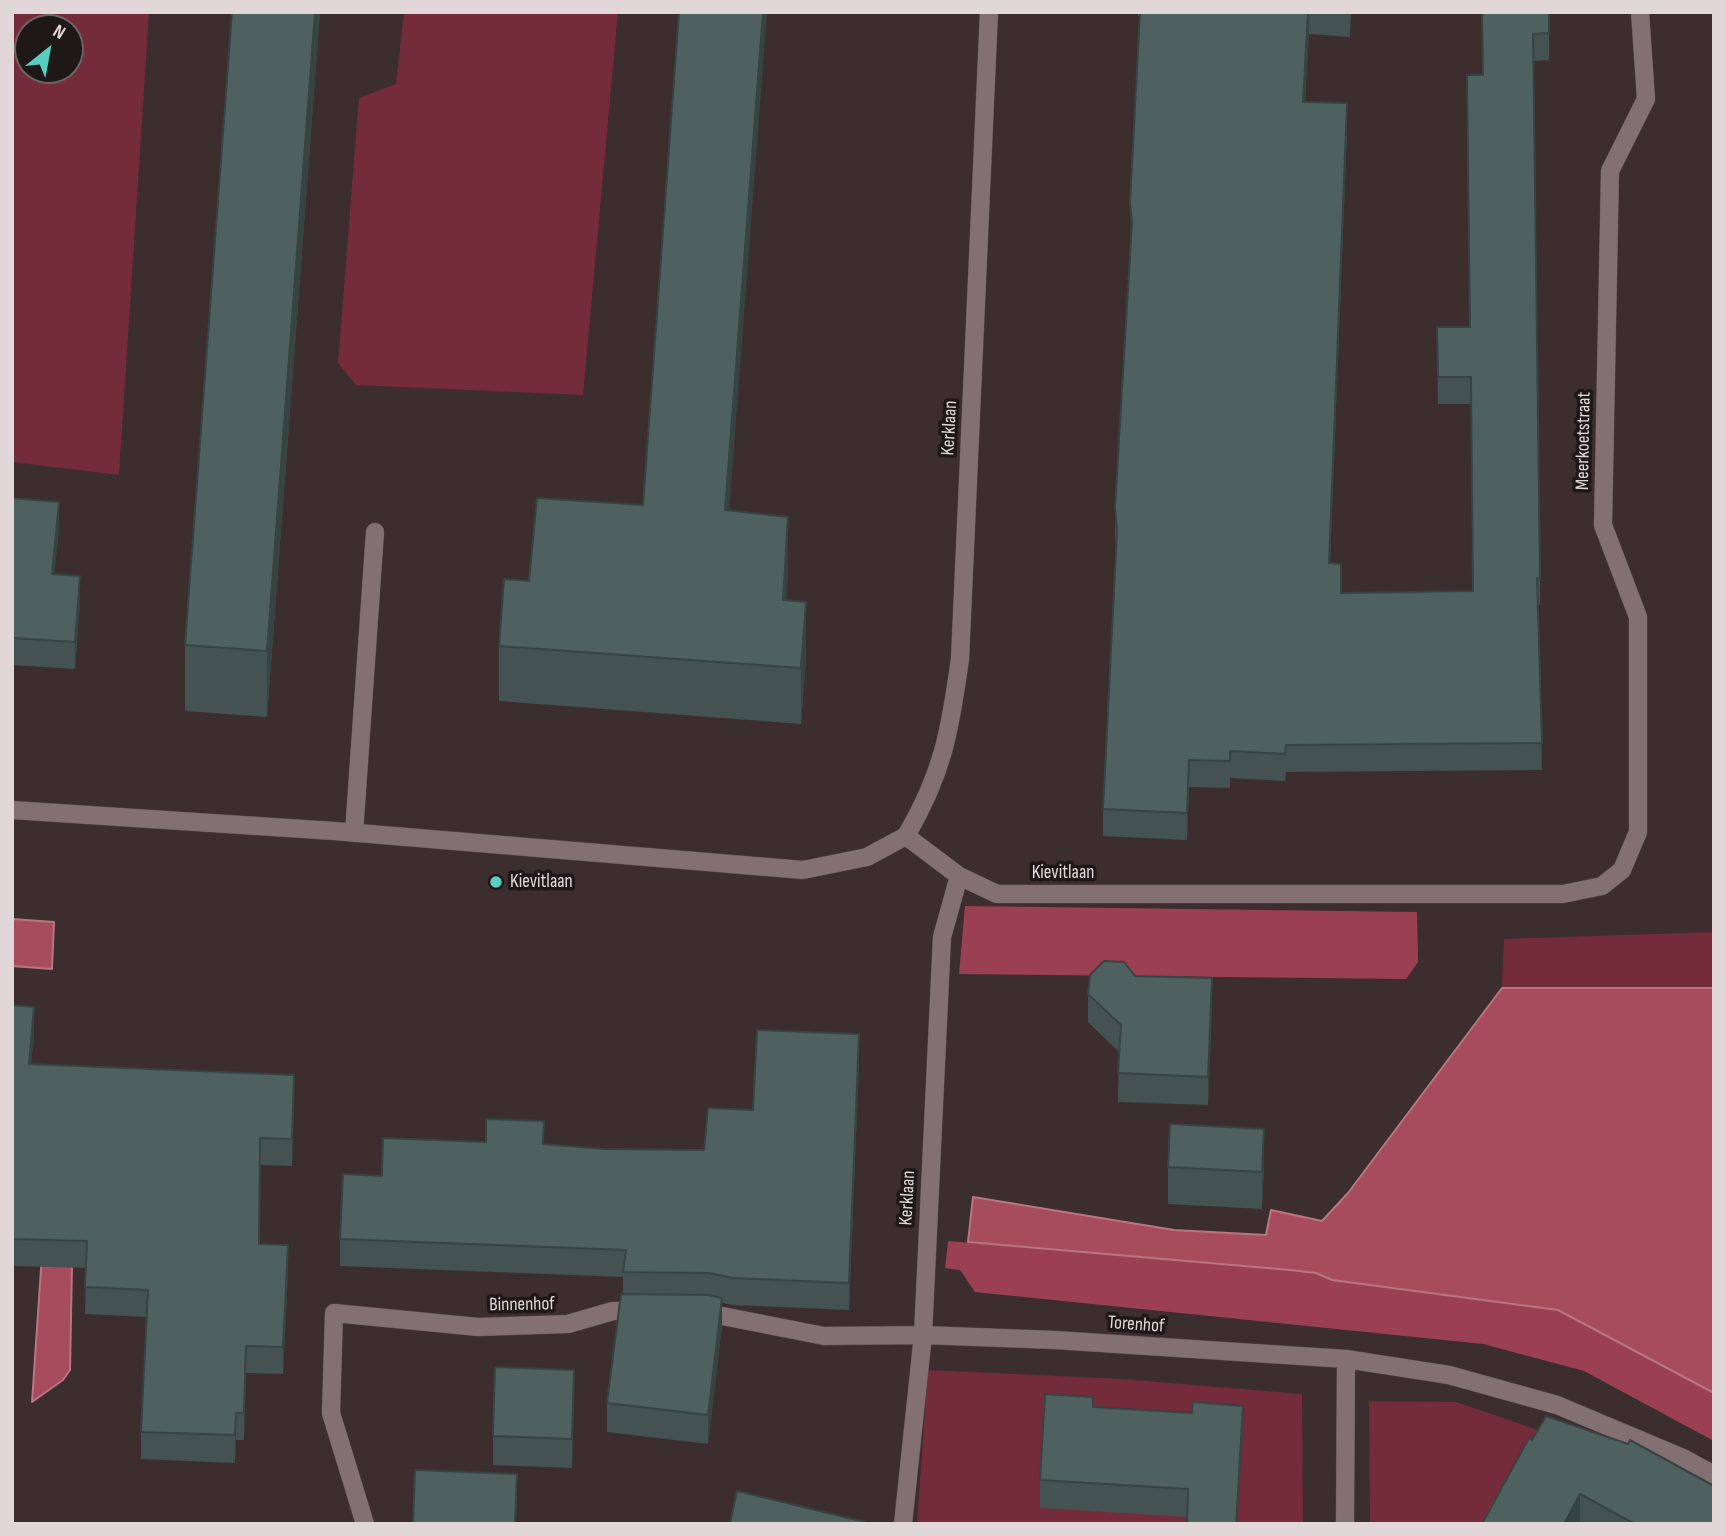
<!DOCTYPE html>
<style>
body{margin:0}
#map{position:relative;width:1726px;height:1536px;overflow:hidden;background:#3c2d2f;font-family:"Sofia Sans Condensed",sans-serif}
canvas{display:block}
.frame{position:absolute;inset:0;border:14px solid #e1d7d8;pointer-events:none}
.north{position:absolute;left:14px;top:14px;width:70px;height:70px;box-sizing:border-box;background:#1f1818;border:2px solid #6d6465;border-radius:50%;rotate:31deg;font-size:19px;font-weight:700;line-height:28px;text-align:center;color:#e1d7d8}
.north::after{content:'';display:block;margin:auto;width:24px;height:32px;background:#58cebf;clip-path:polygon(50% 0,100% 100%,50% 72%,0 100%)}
</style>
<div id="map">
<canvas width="1726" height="1536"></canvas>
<div class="frame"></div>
<div class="north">N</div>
</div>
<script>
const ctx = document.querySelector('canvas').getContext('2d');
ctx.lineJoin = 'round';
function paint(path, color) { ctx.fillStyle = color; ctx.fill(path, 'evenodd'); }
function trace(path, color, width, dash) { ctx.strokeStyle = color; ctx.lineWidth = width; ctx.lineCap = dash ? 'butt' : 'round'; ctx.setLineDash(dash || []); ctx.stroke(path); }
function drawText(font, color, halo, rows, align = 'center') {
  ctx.font = font + ' "Sofia Sans Condensed",sans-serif'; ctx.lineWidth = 7; ctx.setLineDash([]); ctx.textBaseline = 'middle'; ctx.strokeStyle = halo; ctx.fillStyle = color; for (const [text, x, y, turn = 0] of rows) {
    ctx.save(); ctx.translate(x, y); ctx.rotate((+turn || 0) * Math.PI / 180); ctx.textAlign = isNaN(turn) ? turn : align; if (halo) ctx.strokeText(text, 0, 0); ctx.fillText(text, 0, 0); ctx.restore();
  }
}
const green = new Path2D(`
 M 12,12 L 149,12 L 119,475 L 12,462 ZM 28,28 L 70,28 L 70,70 L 28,70 Z
 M 404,12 L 618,12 L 583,395 L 356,385 L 338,363 L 359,98 L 396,84 Z
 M 1714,932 L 1714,988 L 1502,988 L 1504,939 Z
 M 928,1370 L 1122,1379 L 1302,1394 L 1303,1524 L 917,1524 Z
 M 1369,1401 L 1456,1402 L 1541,1431 L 1714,1524 L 1370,1524 Z`);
const forest = new Path2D(`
 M 965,906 L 1417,912 L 1418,962 L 1406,979 L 959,974 Z
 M 948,1241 L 1290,1270 L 1316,1273 L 1332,1280 L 1558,1310 L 1714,1393 L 1714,1441 L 1584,1371 L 1483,1344 L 975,1292 L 960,1270 L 945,1268 Z`);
const water = new Path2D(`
 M 12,919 L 54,922 L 52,969 L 12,966 Z
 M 1502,988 L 1714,988 L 1714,1393 L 1558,1310 L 1332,1280 L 1316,1273 L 1290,1270 L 968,1242 L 973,1197 L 1174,1230 L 1266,1235 L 1271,1210 L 1322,1221 L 1348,1193 Z
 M 44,1225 L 72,1265 L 70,1370 L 63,1380 L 32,1402 Z`);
const street = new Path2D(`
 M 12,810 L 334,831 L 803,870 L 867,857 L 906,836
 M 354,833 L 375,532
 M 906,836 L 959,876 L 997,894 L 1563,894 L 1602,886 L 1622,870 L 1638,832 L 1638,617 L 1603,525 L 1610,171 L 1646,99 L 1640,12
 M 906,836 C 943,773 950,731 960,659 L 989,12
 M 702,1312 L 824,1336 L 923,1335 L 1055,1340 L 1346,1359 L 1449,1375 L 1557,1405 L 1683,1458 L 1714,1475
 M 365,1524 L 331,1413 L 334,1313 L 478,1327 L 568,1324 L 613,1311 L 642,1311
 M 903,1524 L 923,1335 L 942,937 L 959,876
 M 1345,1524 L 1346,1359`);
const wall = new Path2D(`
 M 320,12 L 267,717 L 185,711 L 185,645 Z
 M 1138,12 L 1351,12 L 1350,37 L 1309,34 L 1305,102 L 1347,130 L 1330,563 L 1341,593 L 1473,591 L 1471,404 L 1438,404 L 1437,354 L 1470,327 L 1483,75 L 1549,12 L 1549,60 L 1533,61 L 1540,578 L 1540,605 L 1538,605 L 1542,770 L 1286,772 L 1285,781 L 1230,778 L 1230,788 L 1189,787 L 1187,840 L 1103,836 L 1103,809 L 1116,549 L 1115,534 L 1115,507 L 1131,239 L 1130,203 L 1140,16 L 1138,16 Z
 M 12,498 L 59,529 L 54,574 L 80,603 L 75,669 L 12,665 Z
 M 729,510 L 788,572 L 786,601 L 806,658 L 801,724 L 499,701 L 499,646 L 529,581 Z
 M 1135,976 L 1212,1007 L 1208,1105 L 1118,1102 L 1119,1052 L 1088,1022 L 1088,994 Z
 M 12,1005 L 34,1034 L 31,1064 L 294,1102 L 292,1166 L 260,1165 L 259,1244 L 288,1272 L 283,1374 L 246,1373 L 244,1440 L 236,1440 L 235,1463 L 141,1459 L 141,1432 L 147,1317 L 85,1314 L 86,1268 L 12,1266 Z
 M 859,1062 L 849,1310 L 733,1305 L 722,1303 L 722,1326 L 708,1444 L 607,1432 L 607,1403 L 623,1294 L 623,1277 L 340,1266 L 340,1239 L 544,1144 L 604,1149 L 704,1150 L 753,1110 Z
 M 1264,1166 L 1262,1209 L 1168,1204 L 1168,1167 Z
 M 574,1399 L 572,1468 L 493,1465 L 493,1436 Z
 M 1093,1407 L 1243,1433 L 1187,1517 L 1040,1508 L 1040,1480 Z
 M 1532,1440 L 1714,1524 L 1482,1524 Z`);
const shadedWall = new Path2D(`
 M 315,12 L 320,12 L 267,717 L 267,651 Z
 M 763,12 L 767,12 L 725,566 L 725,510 Z
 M 1309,12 L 1309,34 L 1303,129 L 1303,102 Z
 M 1347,103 L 1347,130 L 1329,590 L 1329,563 Z
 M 59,502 L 59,529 L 52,601 L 52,574 Z
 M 788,517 L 788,572 L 783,656 L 783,600 Z
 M 80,576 L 80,603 L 75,669 L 75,642 Z
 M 806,602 L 806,658 L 801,724 L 801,668 Z
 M 1189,760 L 1189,787 L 1187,840 L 1187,813 Z
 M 1212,978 L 1212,1007 L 1208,1105 L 1208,1077 Z
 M 34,1007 L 34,1034 L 29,1091 L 29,1064 Z
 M 859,1034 L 859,1062 L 849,1310 L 849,1283 Z
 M 294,1075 L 294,1102 L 292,1166 L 292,1139 Z
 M 1264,1129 L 1264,1166 L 1262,1209 L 1262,1172 Z
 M 288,1245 L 288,1272 L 283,1374 L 283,1347 Z
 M 722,1298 L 722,1326 L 708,1444 L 708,1415 Z
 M 246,1346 L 246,1373 L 244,1440 L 244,1413 Z
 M 574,1370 L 574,1399 L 572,1468 L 572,1439 Z
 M 1243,1406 L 1243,1433 L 1237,1524 L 1236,1524 Z
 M 236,1413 L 236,1440 L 235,1463 L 235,1435 Z
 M 517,1474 L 516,1524 L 515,1524 Z
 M 1580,1494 L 1580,1524 L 1564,1524 Z`);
const building = new Path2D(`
 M 232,12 L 315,12 L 267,651 L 185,645 Z
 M 679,12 L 763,12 L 725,510 L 788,517 L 783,600 L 806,602 L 801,668 L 499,646 L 504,579 L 529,581 L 537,498 L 643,505 Z
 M 1140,12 L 1308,12 L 1303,102 L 1347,103 L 1329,563 L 1341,564 L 1341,593 L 1473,591 L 1471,377 L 1438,377 L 1437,327 L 1470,327 L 1467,75 L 1483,75 L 1482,12 L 1549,12 L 1549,33 L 1533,34 L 1540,578 L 1537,578 L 1542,743 L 1286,745 L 1285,754 L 1230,751 L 1230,761 L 1189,760 L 1187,813 L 1103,809 L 1117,531 L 1115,507 L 1132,222 L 1130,203 Z
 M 12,498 L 59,502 L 52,574 L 80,576 L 75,642 L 12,638 Z
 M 1104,961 L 1124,962 L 1135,976 L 1212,978 L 1208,1077 L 1118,1073 L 1121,1025 L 1088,994 L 1090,975 Z
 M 12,1005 L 34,1007 L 29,1064 L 294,1075 L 292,1139 L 260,1138 L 259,1244 L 288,1245 L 283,1347 L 246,1346 L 244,1413 L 236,1413 L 235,1435 L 141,1432 L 148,1290 L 85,1287 L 87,1241 L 12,1239 Z
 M 757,1030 L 859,1034 L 849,1283 L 733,1278 L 709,1273 L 623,1272 L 626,1250 L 340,1239 L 343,1174 L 382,1176 L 383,1138 L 486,1142 L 486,1119 L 544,1121 L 543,1144 L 604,1149 L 704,1150 L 708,1108 L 753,1110 Z
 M 1170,1124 L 1264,1129 L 1262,1172 L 1168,1167 Z
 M 621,1294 L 708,1295 L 722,1298 L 708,1415 L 607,1403 Z
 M 495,1367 L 574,1370 L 572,1439 L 493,1436 Z
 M 1045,1394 L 1093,1397 L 1093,1407 L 1192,1413 L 1193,1402 L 1243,1406 L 1236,1524 L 1187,1524 L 1188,1489 L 1040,1480 Z
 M 1546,1416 L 1628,1444 L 1630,1440 L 1714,1486 L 1714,1524 L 1635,1524 L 1580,1494 L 1564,1524 L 1482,1524 L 1529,1438 L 1532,1440 Z
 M 415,1470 L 517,1474 L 515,1524 L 413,1524 Z
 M 737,1491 L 865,1522 L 864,1524 L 730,1524 Z`);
const markers = [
 [496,882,7,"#58cebf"]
];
const streetNames = [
 ["Kerklaan",950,428,-87],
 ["Meerkoetstraat",1584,441,-89],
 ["Kievitlaan",1063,873],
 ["Kerklaan",908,1198,-87],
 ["Binnenhof",522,1305,-1],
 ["Torenhof",1136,1325,4]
];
const poiNames = [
 ["Kievitlaan",510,882]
];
paint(green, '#742c3b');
paint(forest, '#9a4052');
paint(water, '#a74c5d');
trace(water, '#b87682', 2);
trace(street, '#584b4d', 19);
trace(street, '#827072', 18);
paint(wall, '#445351');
paint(shadedWall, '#374442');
paint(building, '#4f615e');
trace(building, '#374442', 2);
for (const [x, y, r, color] of markers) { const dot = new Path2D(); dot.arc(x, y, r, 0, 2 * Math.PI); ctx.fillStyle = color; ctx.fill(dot); trace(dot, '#1f1818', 2.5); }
drawText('19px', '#e1d7d8', '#1f1818', streetNames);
drawText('19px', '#e1d7d8', '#1f1818', poiNames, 'left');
</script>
